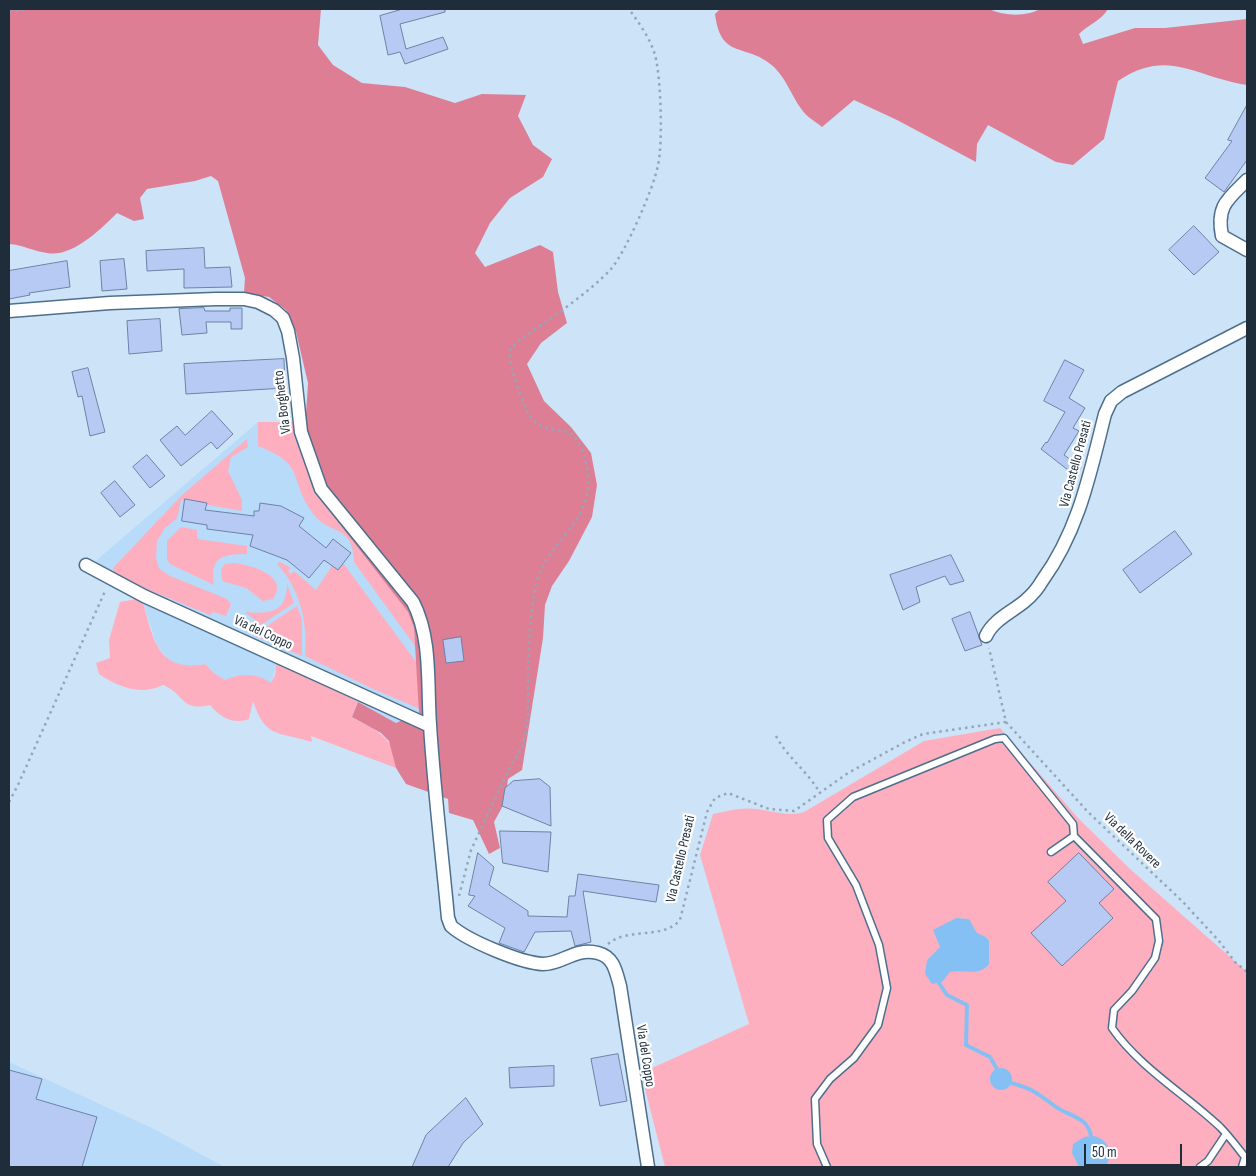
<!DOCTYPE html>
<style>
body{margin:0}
#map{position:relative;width:1256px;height:1176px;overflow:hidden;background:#cde4f8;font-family:"Sofia Sans Condensed",sans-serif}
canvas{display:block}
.frame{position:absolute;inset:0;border:10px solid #1f2d3a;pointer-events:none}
.scale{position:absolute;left:1084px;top:1144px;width:98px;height:22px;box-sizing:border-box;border:2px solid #1f2d3a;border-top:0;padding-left:6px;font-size:15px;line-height:18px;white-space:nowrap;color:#1f2d3a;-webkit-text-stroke:4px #fff;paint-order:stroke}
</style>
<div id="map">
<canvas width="1256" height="1176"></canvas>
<div class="frame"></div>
<div class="scale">50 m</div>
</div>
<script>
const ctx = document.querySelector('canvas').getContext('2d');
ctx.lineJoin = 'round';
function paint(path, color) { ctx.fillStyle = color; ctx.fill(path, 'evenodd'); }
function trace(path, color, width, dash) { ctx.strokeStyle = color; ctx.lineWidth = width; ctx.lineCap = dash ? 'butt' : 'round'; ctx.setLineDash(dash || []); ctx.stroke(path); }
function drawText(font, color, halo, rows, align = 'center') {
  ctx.font = font + ' "Sofia Sans Condensed",sans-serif'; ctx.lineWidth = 4.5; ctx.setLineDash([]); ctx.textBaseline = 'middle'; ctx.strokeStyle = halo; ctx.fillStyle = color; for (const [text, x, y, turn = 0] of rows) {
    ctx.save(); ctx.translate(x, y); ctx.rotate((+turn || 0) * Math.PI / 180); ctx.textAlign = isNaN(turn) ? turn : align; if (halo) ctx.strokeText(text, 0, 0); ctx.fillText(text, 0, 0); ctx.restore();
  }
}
const built = new Path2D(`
 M 258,422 L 294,422 L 301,452 L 414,628 L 419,713 L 396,723 L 335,689 L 275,670 L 271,684 L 225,680 L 215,674 L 205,664 L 187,667 L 171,662 L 157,646 L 143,602 L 88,572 L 99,558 Z
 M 9,1062 L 154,1129 L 225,1167 L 9,1167 Z`);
const green = new Path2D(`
 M 258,422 L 294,422 L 313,485 L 324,504 L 408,612 L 414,628 L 415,646 L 354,562 C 353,522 329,537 312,512 C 288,478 307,465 258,446 Z
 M 247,439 L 248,447 L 231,457 L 228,471 L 242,500 L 242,511 L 181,500 L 177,518 L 165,528 L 157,541 L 156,558 L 159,568 L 168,575 L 227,599 L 231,604 L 226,616 L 213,612 L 210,615 L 115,576 L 113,568 L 181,496 Z
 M 181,527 L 197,530 L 197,539 L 247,546 L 247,554 C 223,554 209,557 214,585 L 170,564 L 167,559 L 167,541 Z
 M 280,562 L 291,568 L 288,571 L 291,574 L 294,571 L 316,590 L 332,566 L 338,570 L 343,563 L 417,663 L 420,709 L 371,688 L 305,656 C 308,622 300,589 277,564 Z
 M 235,563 C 251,565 290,576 273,599 L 263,601 L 246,588 L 225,582 L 222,580 L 221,569 L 225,564 Z
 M 287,584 L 294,603 L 261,625 L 245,612 C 269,614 287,613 287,584 Z
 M 137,599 L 143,602 C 153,639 158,673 205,664 L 215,674 L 225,680 C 241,673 257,673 271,683 L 275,675 L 277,661 L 358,702 L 352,717 C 375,730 397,738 396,768 L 311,736 L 312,742 C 277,731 266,739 253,701 L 249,719 C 233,725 220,717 210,705 C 181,712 185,694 163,685 C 141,696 118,687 99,674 L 96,663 L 110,658 L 109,640 L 120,602 Z
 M 297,606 L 302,620 L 302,656 L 255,636 L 256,630 L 240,623 L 243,618 L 261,630 Z
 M 1000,728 L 1078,818 L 1129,868 L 1247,972 L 1247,1167 L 665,1167 L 641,1073 L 749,1024 L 700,855 L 713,814 C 728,811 741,807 757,809 C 774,811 787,817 804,812 L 924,741 Z`);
const forest = new Path2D(`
 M 9,9 L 321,9 L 318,45 L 333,65 L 362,83 L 405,87 L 455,103 L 482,94 L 526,95 L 518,116 L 533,145 L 552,159 L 543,177 L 510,198 L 490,223 L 475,253 L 485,267 L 540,245 L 553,252 L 558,292 L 567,323 L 541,343 L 527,364 L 544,401 L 571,427 L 591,453 L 597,485 L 592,517 L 569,561 L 552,586 L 545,605 L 543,638 L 522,770 L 508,779 L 505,802 L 494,822 L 500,848 L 489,854 L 473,820 L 449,813 L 448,799 L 406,784 L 396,768 L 389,741 L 381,733 L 352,717 L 358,702 L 396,723 L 419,713 L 414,628 L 408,612 L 324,504 L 313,485 L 294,422 L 306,414 L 308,383 L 296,332 L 286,310 L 269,297 L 244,293 L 245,278 L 218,181 L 211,176 L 195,181 L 147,189 L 140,198 L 144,219 L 134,221 L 117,213 C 101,229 72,258 47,253 C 33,251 23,245 9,244 Z
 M 720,9 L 989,9 C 1004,16 1026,17 1040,9 L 1108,9 C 1102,20 1088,25 1079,34 L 1083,44 L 1135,28 L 1165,28 L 1247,19 L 1247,85 C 1196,78 1169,47 1118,81 L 1104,139 L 1073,165 L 1056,162 L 988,125 L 977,144 L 976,162 L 897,120 L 854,100 L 822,127 C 816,122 807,117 802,110 C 791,95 788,82 775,68 C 747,41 721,62 715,14 Z`);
const water = new Path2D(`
 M 956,918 L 969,919 L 977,933 L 986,937 L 989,941 L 989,964 C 980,977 963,969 950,972 L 942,982 L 932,984 L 925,974 L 927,960 L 940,947 L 933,930 Z
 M990 1079a11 11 0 1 1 22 0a11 11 0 1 1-22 0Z
 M 1093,1136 C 1109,1138 1114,1156 1105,1167 L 1079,1167 L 1072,1153 L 1073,1144 L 1084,1137 Z`);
const stream = new Path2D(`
 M 939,983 L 947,995 L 967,1005 L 966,1045 L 990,1057 L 997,1069
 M 1011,1083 C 1034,1089 1038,1094 1056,1107 C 1069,1116 1088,1117 1091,1136`);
const building = new Path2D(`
 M 403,9 L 445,9 L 445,12 L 400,24 L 406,49 L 443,37 L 448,49 L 405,64 L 400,52 L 388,55 L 380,16 Z
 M 1247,105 L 1247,160 L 1224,192 L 1205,178 L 1232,141 L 1228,140 Z
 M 1194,226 L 1219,252 L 1194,275 L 1169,250 Z
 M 204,248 L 205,268 L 230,267 L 232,287 L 184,288 L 184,269 L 147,271 L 146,251 Z
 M 124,259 L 127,289 L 102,291 L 100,261 Z
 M 67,261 L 70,287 L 29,293 L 30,295 L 9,299 L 9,271 Z
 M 204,308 L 205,311 L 230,311 L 230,308 L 242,308 L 242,329 L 231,329 L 231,322 L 206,322 L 207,333 L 182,335 L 179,309 Z
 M 160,319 L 162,351 L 129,354 L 127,321 Z
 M 284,359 L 285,388 L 186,394 L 184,364 Z
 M 1065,360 L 1084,370 L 1069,398 L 1085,408 L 1073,428 L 1079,431 L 1064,455 L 1081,467 L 1077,477 L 1041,449 L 1046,442 L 1047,443 L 1065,412 L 1044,401 Z
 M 88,368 L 105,432 L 90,436 L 82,396 L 78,397 L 72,372 Z
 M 212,411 L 233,434 L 217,449 L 211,442 L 181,466 L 160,440 L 177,426 L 185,435 Z
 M 147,455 L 165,476 L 150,488 L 133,467 Z
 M 115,481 L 135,505 L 120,517 L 101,493 Z
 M 185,499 L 207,503 L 205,510 L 254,516 L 254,511 L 259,511 L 260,503 L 281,506 L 304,518 L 299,526 L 326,548 L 333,539 L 351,553 L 338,570 L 324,560 L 309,578 L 287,560 L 250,546 L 253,535 L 207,529 L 207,525 L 182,521 Z
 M 1175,531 L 1192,554 L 1140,593 L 1123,570 Z
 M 951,555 L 964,581 L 950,585 L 945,576 L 916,587 L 920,602 L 903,610 L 890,575 Z
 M 970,612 L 982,645 L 965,651 L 952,619 Z
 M 461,637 L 464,661 L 446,663 L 443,640 Z
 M 540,779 L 550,787 L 551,826 L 502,806 L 505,788 L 513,781 Z
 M 500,831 L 551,832 L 548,872 L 503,863 Z
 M 478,853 L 494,867 L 489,885 L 528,911 L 528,916 L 567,917 L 569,896 L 575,896 L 578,874 L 659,885 L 656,902 L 583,891 L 591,942 L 575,946 L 571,931 L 535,932 L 524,952 L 499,943 L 505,928 L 468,906 L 475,896 L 469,895 Z
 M 1079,853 L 1114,889 L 1099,903 L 1113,918 L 1062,966 L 1031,933 L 1066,901 L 1048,882 Z
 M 618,1054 L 627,1101 L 600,1106 L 591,1059 Z
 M 554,1066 L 554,1086 L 510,1088 L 509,1068 Z
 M 9,1070 L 42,1079 L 36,1099 L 97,1117 L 82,1167 L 9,1167 Z
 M 466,1098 L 483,1124 L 463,1143 L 448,1167 L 412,1167 L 426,1135 Z`);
const path = new Path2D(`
 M 9,12 L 27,9
 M 1006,722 L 1088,812 L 1183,902 L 1219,941 L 1235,962 L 1247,972
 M 776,736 C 787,757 808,772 820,793
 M 9,802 L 18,785 L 106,589
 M 459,896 L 471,850 L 512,763 C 533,738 527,704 528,672 C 529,643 530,610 537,581 C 549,538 600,519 586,463 C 574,416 561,440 535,422 C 525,415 509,364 509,351 L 517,342 C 545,322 588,294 611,269 C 625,253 654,188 658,165 C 663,144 661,76 655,55 C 650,38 639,23 629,9
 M 608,944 C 627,927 663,940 680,920 L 707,812 L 715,798 L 728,793 L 769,809 L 794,811 L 848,773 L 905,742 L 923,734 L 1006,722 L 989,648`);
const lane = new Path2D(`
 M 1051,852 L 1074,836 L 1156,919 L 1159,941 L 1155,958 L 1132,991 L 1114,1010 L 1112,1028 C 1140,1068 1185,1094 1220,1127 C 1229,1136 1237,1147 1245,1157 L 1242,1167
 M 827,1167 L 817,1144 L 815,1099 L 830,1079 L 854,1058 L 878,1025 L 887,988 L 879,945 L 856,885 L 828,838 L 827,820 L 853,797 L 995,739 L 1004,738 L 1073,824 L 1074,836
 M 1200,1167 L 1208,1161 L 1226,1134`);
const street = new Path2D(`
 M 1247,180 C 1228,199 1216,206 1222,236 L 1247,250
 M 9,311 L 110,303 L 216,299 L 244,299 L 258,302 L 274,310 L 283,318 L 288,331 L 293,358 L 301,432 L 321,489 L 413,602 C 432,639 427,684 430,725 C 434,789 442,854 448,918 L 451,926 C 468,941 521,963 543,964 C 563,964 575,947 598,953 C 614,957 616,972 620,986 L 648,1167
 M 86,565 L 144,596 L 430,726
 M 986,636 C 993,620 1012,612 1025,601 C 1031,596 1038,588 1042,581 C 1079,530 1090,473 1105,414 L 1111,401 L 1122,392 L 1247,328`);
const streetNames = [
 ["Via Borghetto",283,402,-97],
 ["Via Castello Presati",1076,464,-75],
 ["Via del Coppo",263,633,25],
 ["Via della Rovere",1132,841,44],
 ["Via Castello Presati",681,859,-77],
 ["Via del Coppo",645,1056,81]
];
paint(built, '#b8dbfa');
paint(green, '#fdafbf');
paint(forest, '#dd7e94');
paint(water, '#85c0f4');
trace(stream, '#85c0f4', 4);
paint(building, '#b7caf3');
trace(building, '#6f81a6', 1);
trace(lane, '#4d6f8c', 9);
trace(street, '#4d6f8c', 15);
trace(path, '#93a7b8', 2.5, [2.5, 4]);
trace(lane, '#fff', 6);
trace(street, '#fff', 12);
drawText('14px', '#1f2d3a', '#fff', streetNames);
</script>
